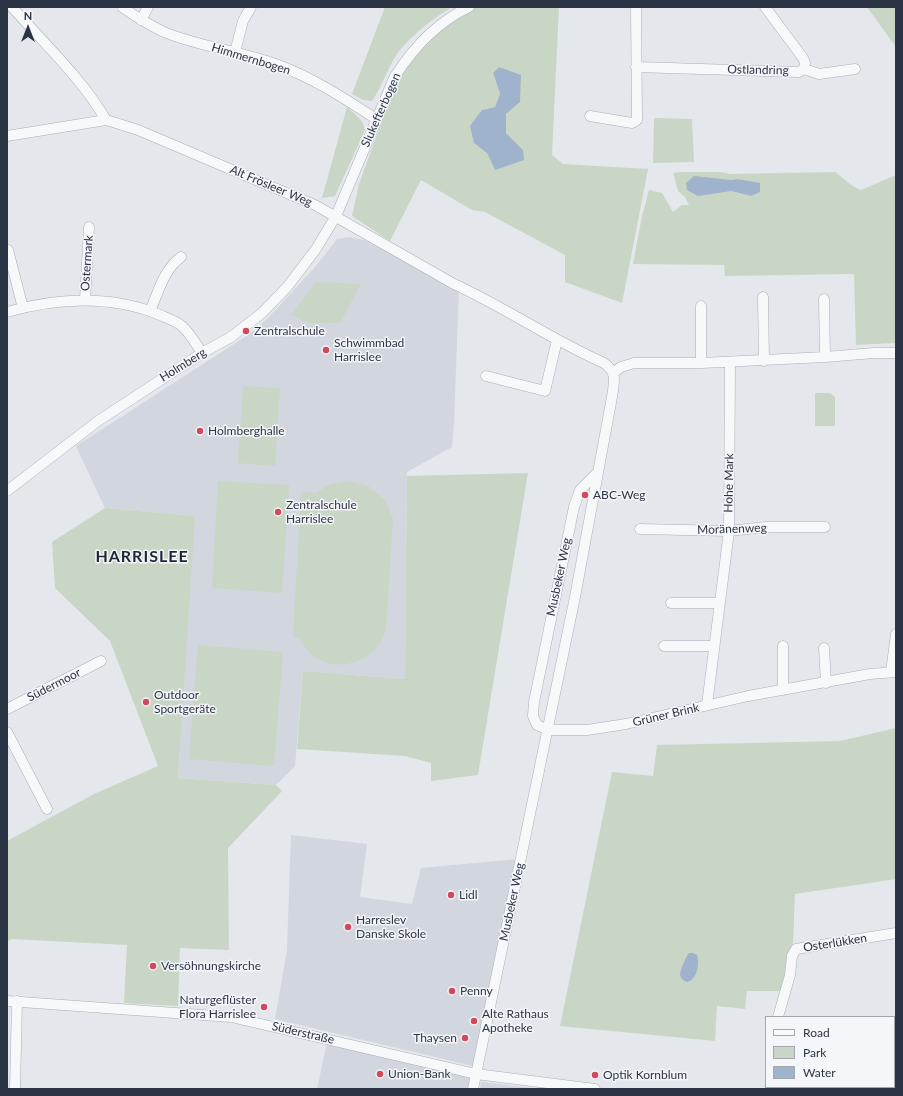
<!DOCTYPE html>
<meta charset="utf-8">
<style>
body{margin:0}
#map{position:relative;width:903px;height:1096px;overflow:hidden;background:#e4e7ec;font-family:Lato,sans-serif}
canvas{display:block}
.frame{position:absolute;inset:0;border:8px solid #2b3445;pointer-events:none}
.legend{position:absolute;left:765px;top:1016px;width:130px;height:72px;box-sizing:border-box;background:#f4f6f9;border:1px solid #a4a8b1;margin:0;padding:5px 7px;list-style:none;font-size:12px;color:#2b3445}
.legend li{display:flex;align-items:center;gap:8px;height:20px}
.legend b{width:20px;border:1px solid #a4a8b1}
.north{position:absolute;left:8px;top:8px;width:40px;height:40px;-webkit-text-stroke:3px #f4f6f9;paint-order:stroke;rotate:0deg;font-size:11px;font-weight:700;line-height:16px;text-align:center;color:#2b3445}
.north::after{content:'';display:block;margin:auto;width:14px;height:18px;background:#2b3445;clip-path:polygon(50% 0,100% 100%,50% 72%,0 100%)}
</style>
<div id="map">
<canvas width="903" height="1096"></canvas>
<div class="frame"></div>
<ul class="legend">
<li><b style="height:5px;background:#f7f8fa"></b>Road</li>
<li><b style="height:11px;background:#c9d6c5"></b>Park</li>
<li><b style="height:11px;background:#9fb4cc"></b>Water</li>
</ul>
<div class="north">N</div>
</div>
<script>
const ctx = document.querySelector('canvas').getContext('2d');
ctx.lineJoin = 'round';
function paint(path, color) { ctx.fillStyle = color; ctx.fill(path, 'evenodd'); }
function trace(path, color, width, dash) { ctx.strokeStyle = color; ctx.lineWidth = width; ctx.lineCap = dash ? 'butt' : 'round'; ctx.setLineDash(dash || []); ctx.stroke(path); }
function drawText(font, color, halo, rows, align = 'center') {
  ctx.font = font + ' Lato,sans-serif'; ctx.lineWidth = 3; ctx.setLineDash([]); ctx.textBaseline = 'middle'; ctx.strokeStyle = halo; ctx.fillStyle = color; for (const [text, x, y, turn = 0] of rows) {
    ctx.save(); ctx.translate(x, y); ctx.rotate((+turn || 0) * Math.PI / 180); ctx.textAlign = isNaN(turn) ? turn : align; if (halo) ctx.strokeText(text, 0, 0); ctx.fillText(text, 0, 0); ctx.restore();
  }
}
const built = new Path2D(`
 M 349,237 L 364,240 L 459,289 L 454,422 L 452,447 L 407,472 L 405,679 L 303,671 L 295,766 L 276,785 L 178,778 L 194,516 L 105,508 L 76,446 L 248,335 L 266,320 L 315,267 L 337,239 Z
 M 291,835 L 367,844 L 360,897 L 412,904 L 421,868 L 518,859 L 473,1066 L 275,1019 L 287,950 Z
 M 327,1043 L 471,1078 L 468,1089 L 317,1089 Z
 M 481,1082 L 541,1089 L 480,1089 Z`);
const green = new Path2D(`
 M 385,7 L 452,7 C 435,17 408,38 397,54 C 387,69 382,87 372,101 L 363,100 L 352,94 Z
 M 476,7 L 559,7 L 552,155 L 563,164 L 648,169 L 622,303 L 565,282 L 565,255 L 485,212 L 472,210 L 421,180 L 390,241 L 352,216 L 359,184 L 384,115 L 405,67 L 442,27 ZM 493,73 L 520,102 L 506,114 L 506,133 L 523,150 L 495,170 L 487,153 L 482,110 L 495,107 L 500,94 Z
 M 867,7 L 896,7 L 896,47 Z
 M 347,107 L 362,121 L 365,130 L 335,196 L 322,198 Z
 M 654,118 L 692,119 L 694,162 L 653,163 Z
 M 680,172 L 720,172 L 729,174 L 835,172 C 844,178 851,187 861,190 L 896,175 L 896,343 L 856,345 L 854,274 L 725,276 L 724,265 L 633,264 L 642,216 L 649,190 L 662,193 L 673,212 L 682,205 L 689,205 L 685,197 L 678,191 L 673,173 ZM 737,179 L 751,196 L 731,191 L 731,180 Z
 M 316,282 L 361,284 L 340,323 L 309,323 L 291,315 Z
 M 243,386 L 280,388 L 275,466 L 238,463 Z
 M 815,393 L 830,393 L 835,397 L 835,426 L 815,426 Z
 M 528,473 L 478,775 L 431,781 L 431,763 L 405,756 L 297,749 L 303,671 L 405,679 L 407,476 Z
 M 218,481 L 289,485 L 282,593 L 212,588 Z
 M 347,481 L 368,486 L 385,500 L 393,519 L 386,629 C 384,633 383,637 381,641 C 370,663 336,672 315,657 C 308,652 304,646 299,638 L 293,637 L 301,492 L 317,493 L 327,485 Z
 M 105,508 L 195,516 L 178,778 L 276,785 L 282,791 L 228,848 L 229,950 L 180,948 L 178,1006 L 124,1003 L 127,945 L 12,939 L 7,942 L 7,841 L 94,794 L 158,766 L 110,641 L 55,588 L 52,542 Z
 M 198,645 L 283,652 L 274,766 L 189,759 Z
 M 896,728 L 896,879 L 795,894 L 793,945 L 789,950 L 782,991 L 747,991 L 745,1009 L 717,1006 L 715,1041 L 560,1026 L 612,772 L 653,776 L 657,745 L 840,741 Z`);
const water = new Path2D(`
 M 499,67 L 521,75 L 520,102 L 506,114 L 506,133 L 523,150 L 524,160 L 495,170 L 487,153 L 474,143 L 470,126 L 482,110 L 495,107 L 500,94 L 493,73 Z
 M 694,176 L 731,180 L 737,179 L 760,183 L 760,192 L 751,196 L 731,191 L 698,196 L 687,190 L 686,183 Z
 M 689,953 L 693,953 L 697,955 C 700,964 697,980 687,982 C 684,981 681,979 680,975 C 680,971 686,956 689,953 Z`);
const minor = new Path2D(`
 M 12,7 C 43,42 83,80 106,120
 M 122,7 C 135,16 149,25 164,32 C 200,47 241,51 278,65 C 313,78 344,98 376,119
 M 141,20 L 148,7
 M 235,52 L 243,21 L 251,7
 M 636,67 L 799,72 L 804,69 L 805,63 L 803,58 L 765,7
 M 804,69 L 819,74 L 855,69
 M 590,116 L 632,123 L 637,120 L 636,7
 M 7,136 L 106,120 L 116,123 L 138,130 L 315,205 L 454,284 C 506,308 552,340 604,363 C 618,373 614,382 612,397 L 575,597 L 473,1089
 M 8,250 L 23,308
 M 763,297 L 764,361
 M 824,299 L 825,357
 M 85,300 L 89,227
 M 701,306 L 701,363
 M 150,311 C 158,293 164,269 181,257
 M 7,312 C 57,298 111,295 160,315 C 167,318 176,321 182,326 C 190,333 196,344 202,353
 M 613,373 L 621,367 L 634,363 L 701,363 L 825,357 L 874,353 L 896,353
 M 486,376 L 545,391 L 557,340
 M 598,472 L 580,490 L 574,507 L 534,702 L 533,716 L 537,725 L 548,730 L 587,730 L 626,724 L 748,696 L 870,674 L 896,672
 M 7,491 L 98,421 L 202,353 L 231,337 L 262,313 L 288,286 L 316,249 L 336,216 L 395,76 C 414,47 437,22 469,7
 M 640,529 L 729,531 L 766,527 L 825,527
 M 671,603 L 720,603
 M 664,646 L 714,646
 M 824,648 L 826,683
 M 891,672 L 896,634
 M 783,690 L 783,646
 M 707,705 L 729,531 L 730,362
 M 7,709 L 101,661
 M 7,732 L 47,809
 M 7,1001 L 231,1017 L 476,1074 L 595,1089
 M 778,1017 L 790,975 L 792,956 L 796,949 L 896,933
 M 15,1089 L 17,1001`);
const markers = [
 [246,331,4,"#d1495b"],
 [326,350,4,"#d1495b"],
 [200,431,4,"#d1495b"],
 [585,495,4,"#d1495b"],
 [278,512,4,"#d1495b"],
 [146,702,4,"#d1495b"],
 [451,895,4,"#d1495b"],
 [348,927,4,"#d1495b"],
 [153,966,4,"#d1495b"],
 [452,991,4,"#d1495b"],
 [264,1007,4,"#d1495b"],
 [474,1021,4,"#d1495b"],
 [465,1038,4,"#d1495b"],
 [380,1074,4,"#d1495b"],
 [595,1075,4,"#d1495b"]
];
const streetNames = [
 ["Himmernbogen",251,59,17],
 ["Ostlandring",758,70,1],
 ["Slukefterbogen",381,110,-66],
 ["Alt Frösleer Weg",271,186,23],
 ["Ostermark",87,263,-86],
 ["Holmberg",183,365,-32],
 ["Hohe Mark",729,483,-89],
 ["Moränenweg",732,529,-2],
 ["Musbeker Weg",559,577,-78],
 ["Südermoor",54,685,-27],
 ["Grüner Brink",666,715,-13],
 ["Musbeker Weg",512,902,-78],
 ["Osterlükken",835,943,-9],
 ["Süderstraße",303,1033,13]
];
const poiNames = [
 ["Zentralschule",254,331],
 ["Schwimmbad",334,343],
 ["Harrislee",334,357],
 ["Holmberghalle",208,431],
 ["ABC-Weg",593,495],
 ["Zentralschule",286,505],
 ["Harrislee",286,519],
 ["Outdoor",154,695],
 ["Sportgeräte",154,709],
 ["Lidl",459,895],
 ["Harreslev",356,920],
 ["Danske Skole",356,934],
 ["Versöhnungskirche",161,966],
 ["Penny",460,991],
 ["Naturgeflüster",256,1000,"right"],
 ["Flora Harrislee",256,1014,"right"],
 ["Alte Rathaus",482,1014],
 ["Apotheke",482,1028],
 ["Thaysen",457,1038,"right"],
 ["Union-Bank",388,1074],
 ["Optik Kornblum",603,1075]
];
const districtNames = [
 ["HARRISLEE",142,557]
];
paint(built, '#d2d6de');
paint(green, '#c9d6c5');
paint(water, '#9fb4cc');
trace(minor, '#a9aeb7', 11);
trace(minor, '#f7f8fa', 10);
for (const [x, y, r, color] of markers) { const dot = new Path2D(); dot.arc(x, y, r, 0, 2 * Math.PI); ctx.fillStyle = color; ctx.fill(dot); trace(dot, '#f4f6f9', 1.5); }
drawText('12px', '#2b3445', '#f4f6f9', streetNames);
drawText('12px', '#2b3445', '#f4f6f9', poiNames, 'left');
ctx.letterSpacing = '1px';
drawText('bold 16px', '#1d2536', '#f4f6f9', districtNames);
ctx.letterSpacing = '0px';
</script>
